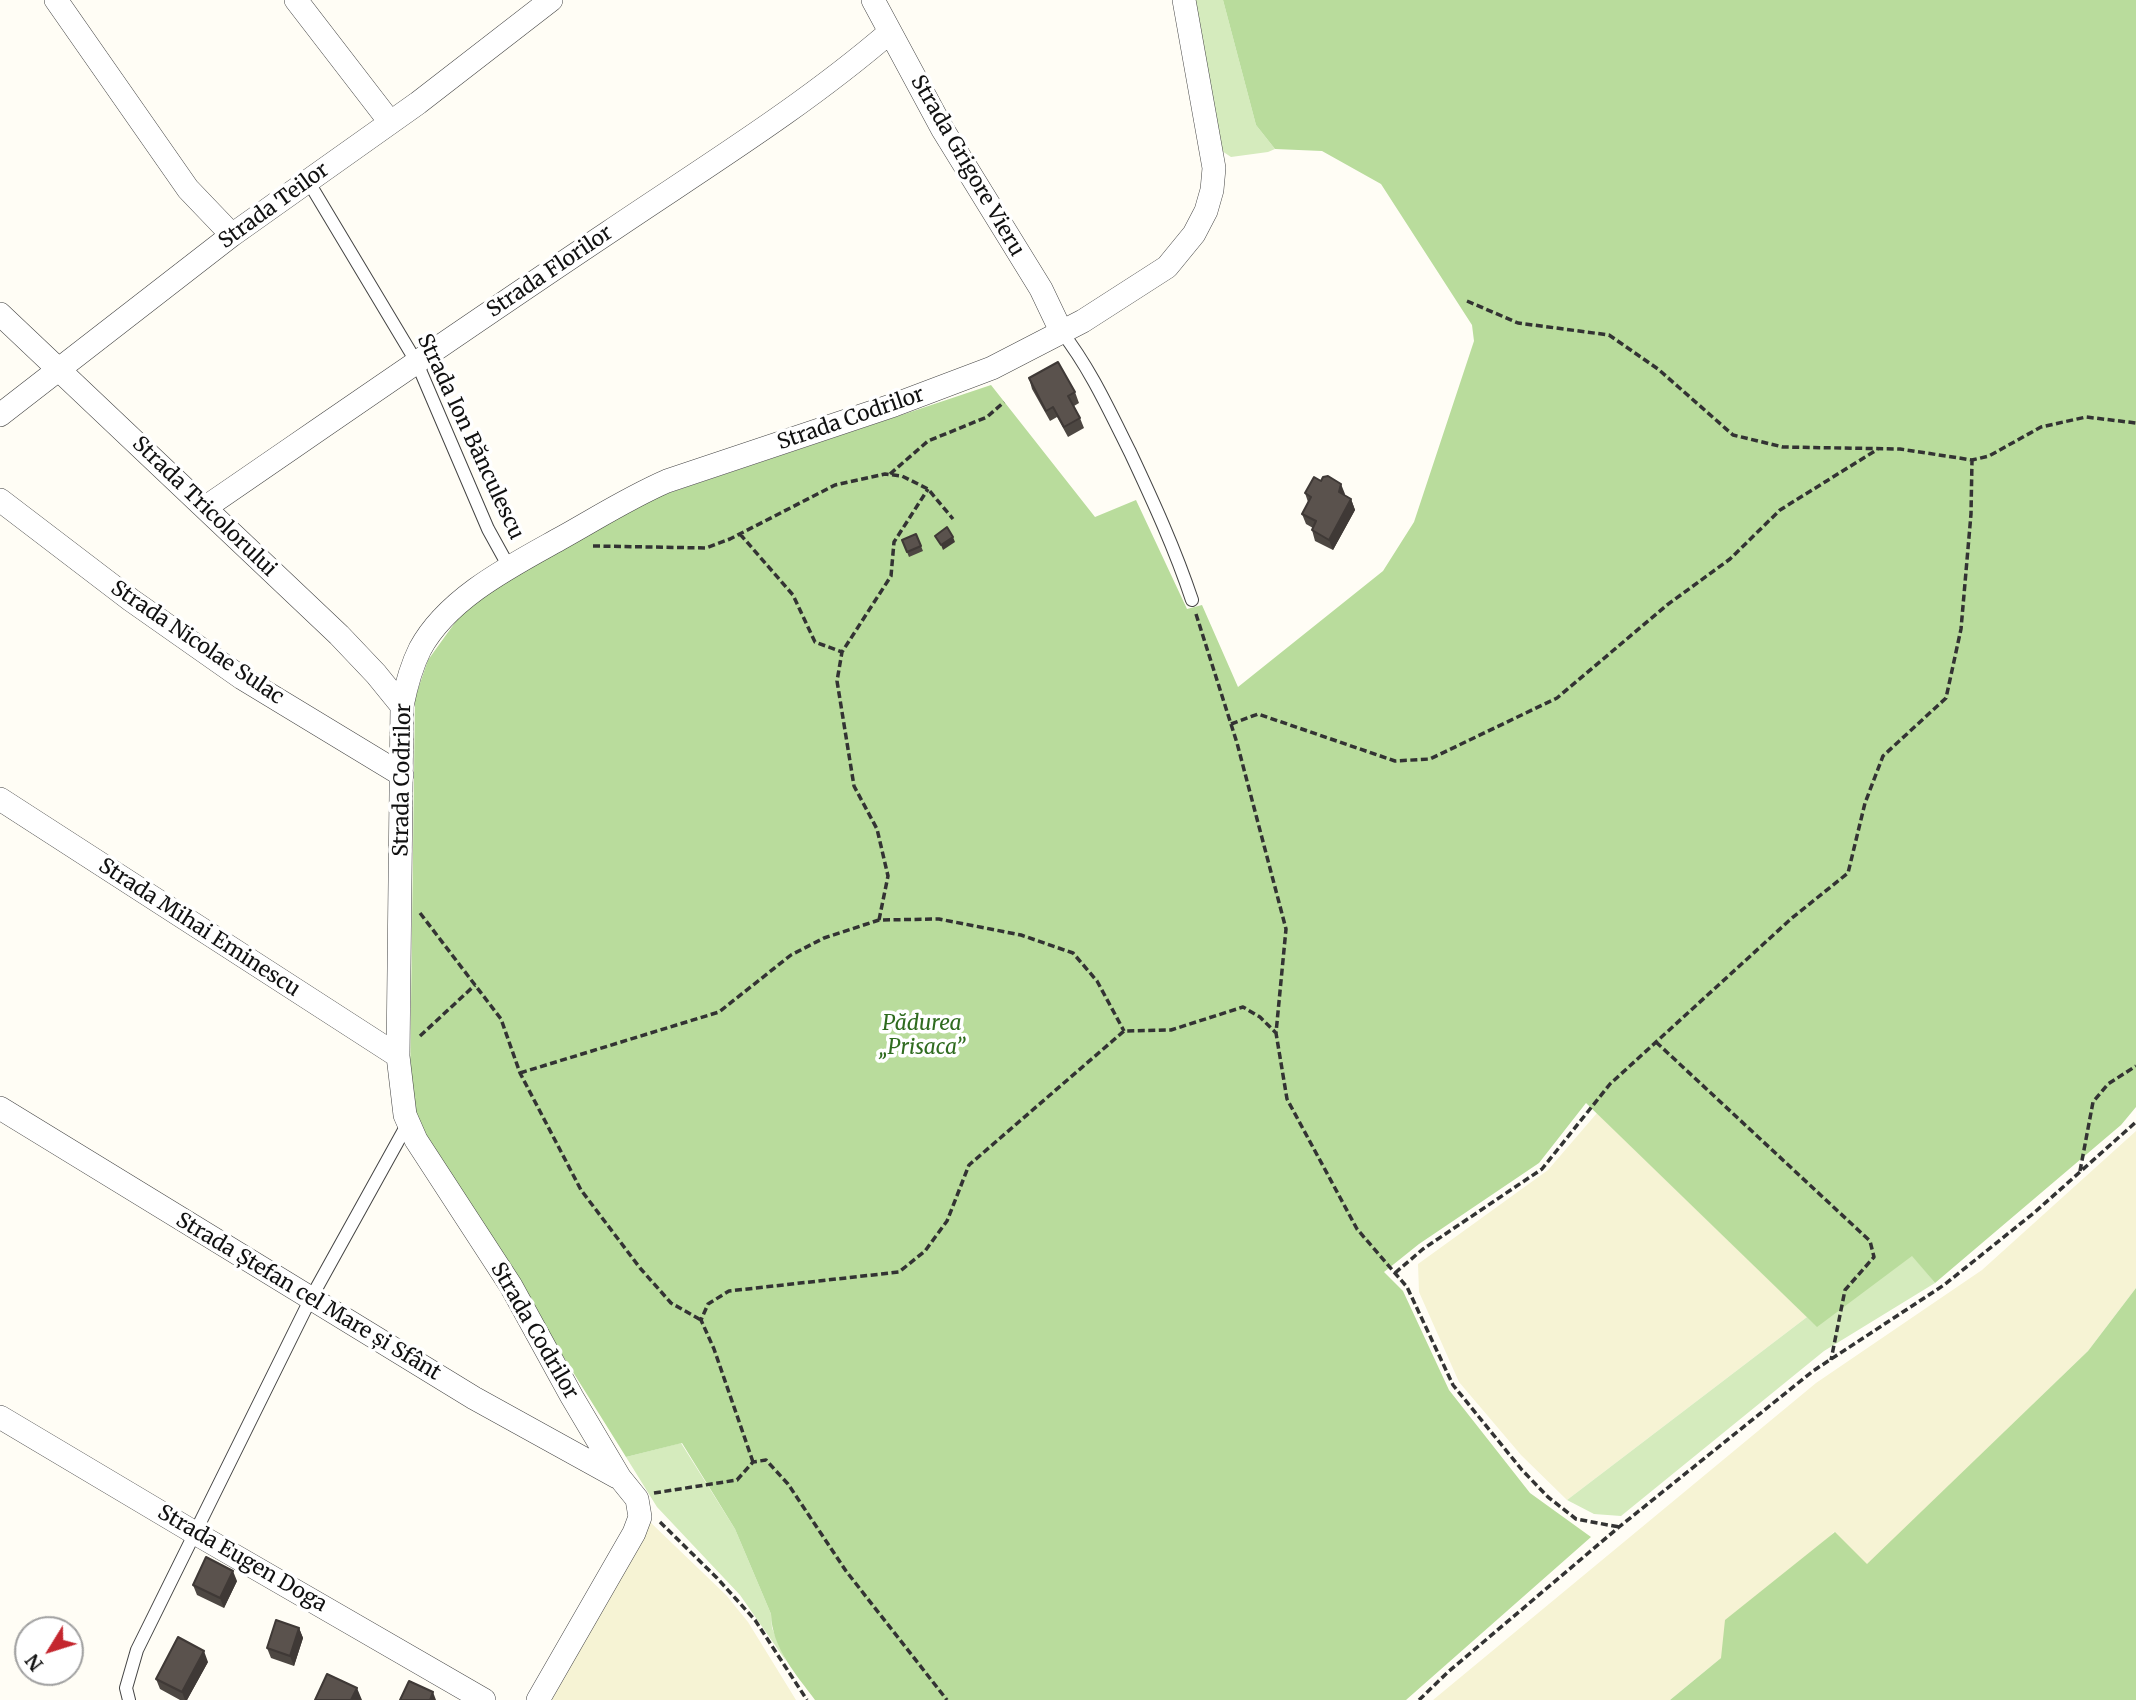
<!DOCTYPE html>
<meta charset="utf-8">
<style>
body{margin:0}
#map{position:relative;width:2136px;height:1700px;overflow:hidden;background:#fffdf5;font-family:Merriweather,serif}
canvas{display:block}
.north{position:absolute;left:14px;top:1616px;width:70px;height:70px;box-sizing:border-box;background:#fff;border:2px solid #a0a0a0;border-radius:50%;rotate:232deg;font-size:19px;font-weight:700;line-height:28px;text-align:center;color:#111}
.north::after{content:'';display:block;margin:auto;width:24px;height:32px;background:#c4262e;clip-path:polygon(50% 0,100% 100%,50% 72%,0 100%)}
</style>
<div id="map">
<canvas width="2136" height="1700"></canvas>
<div class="north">N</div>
</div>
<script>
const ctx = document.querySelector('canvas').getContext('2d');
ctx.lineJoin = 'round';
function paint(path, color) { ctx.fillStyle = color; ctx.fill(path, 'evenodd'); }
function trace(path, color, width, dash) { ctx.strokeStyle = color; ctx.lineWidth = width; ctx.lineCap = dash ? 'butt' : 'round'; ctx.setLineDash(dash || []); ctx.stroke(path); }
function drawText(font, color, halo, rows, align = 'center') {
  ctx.font = font + ' Merriweather,serif'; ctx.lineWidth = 7; ctx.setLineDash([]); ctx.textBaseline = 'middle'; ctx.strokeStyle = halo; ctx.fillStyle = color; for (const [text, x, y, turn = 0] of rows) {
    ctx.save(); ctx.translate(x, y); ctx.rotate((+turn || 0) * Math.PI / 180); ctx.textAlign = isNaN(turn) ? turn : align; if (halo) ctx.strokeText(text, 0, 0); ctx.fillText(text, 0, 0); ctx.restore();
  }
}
const farmland = new Path2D(`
 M 1597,1113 L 1807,1317 L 1567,1500 L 1521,1455 L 1459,1382 L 1419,1292 L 1418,1264 L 1548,1170 Z
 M 2136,1131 L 2136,1288 L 2088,1351 L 1867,1565 L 1834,1532 L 1721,1658 L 1670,1700 L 1433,1700 L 1816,1383 L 1982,1270 Z
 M 649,1521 L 726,1595 L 748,1622 L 796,1700 L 552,1700 Z`);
const green = new Path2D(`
 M 1194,0 L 1223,0 L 1256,125 L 1275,149 L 1268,152 L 1231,157 L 1216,147 Z
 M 1912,1255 L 1935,1283 L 1824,1351 L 1621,1516 L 1594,1514 L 1567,1500 L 1807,1317 L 1817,1326 Z
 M 681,1443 L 735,1529 L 771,1614 L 772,1628 L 786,1661 L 740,1595 L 657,1507 L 626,1457 Z`);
const forest = new Path2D(`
 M 1223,0 L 2136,0 L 2136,1107 L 2121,1125 L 1935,1283 L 1912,1256 L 1817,1327 L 1586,1103 L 1539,1163 L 1419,1244 L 1384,1272 L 1403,1291 L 1449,1390 L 1530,1493 L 1591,1537 L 1406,1700 L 815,1700 C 796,1674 772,1648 771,1614 L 735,1529 L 682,1443 L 626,1457 L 412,1114 L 410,1081 L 415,698 L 428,660 L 459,617 L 511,575 L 633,505 L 991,385 L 1095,517 L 1136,500 L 1187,609 L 1202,605 L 1238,687 L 1383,571 L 1414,522 L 1474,341 L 1472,325 L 1381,184 L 1322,151 L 1275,149 L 1256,125 Z
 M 2136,1288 L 2136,1700 L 1670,1700 L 1721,1658 L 1725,1620 L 1835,1532 L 1867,1564 L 2088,1351 Z`);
const path = new Path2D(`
 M 1467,301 L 1518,323 L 1609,335 L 1658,369 L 1733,435 L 1783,447 L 1900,449 L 1972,460 L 1989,456 L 2041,427 L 2086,417 L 2136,423
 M 890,474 L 928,441 L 987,417 L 1004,402
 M 740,534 L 793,595 L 815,642 L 842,652
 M 593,546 L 706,548 L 730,539 L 835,485 L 885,474 L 902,476 L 928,489 L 953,519
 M 1196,614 L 1237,743 L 1286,929 L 1276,1033 L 1287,1099 L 1357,1229 L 1407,1287 L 1453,1385 L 1522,1470 L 1548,1497 L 1576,1519 L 1619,1527
 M 1231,724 L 1258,714 L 1395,761 L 1430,759 L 1557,698 L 1667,605 L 1730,559 L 1780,510 L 1878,449
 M 420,913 L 501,1019 L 520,1073 L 581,1190 L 640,1268 L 671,1303 L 701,1320
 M 879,920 L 888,876 L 877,829 L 854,786 L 837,681 L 842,652 L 891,576 L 894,542 L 928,489
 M 420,1036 L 475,985
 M 1656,1042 L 1870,1241 L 1874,1257 L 1845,1290 L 1831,1360
 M 520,1073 L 719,1012 L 791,955 L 824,938 L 879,920 L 939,919 L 1021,935 L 1073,953 L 1097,981 L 1124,1031
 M 2080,1171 L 2093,1102 L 2108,1084 L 2136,1066
 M 1395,1273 L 1423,1249 L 1542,1169 L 1610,1084 L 1792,918 L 1848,873 L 1865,803 L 1883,756 L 1946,698 L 1961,629 L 1971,514 L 1972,460
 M 753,1462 L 714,1349 L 701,1320 L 708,1304 L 729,1291 L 899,1272 L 925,1251 L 947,1221 L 969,1165 L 1124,1031 L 1171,1030 L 1243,1007 L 1260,1017 L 1276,1033
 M 654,1493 L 737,1480 L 753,1462 L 766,1460 L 788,1484 L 846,1571 L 947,1700
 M 660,1522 L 717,1578 L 755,1620 L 807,1700
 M 1419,1700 L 1448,1672 L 1619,1527 L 1813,1371 L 1944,1285 L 2035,1212 L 2136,1122`);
const lane = new Path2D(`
 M 308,181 L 417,363 L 488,529 L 509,567
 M 1061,331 C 1090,368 1109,410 1130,452 C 1153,501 1175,549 1192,600
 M 129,1700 L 126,1688 L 137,1650 L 311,1298 L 408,1123`);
const street = new Path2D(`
 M 56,0 L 188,189 L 232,235
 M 296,0 L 390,122
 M 873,0 L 943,130 L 1041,289 L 1061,331
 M 0,314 L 339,635 L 376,674 L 402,706
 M 0,415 L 232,235 L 418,103 L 551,0
 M 0,500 L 131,600 L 242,678 L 402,775
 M 206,507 C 340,415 474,322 609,232 C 705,167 803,107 890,32
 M 0,799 L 398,1056
 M 0,1108 L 474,1398 L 617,1477
 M 0,1417 L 195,1533 L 484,1700
 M 538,1700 L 634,1533 L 640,1517 L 637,1499 L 620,1478 L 572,1397 L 511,1286 L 416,1140 L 405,1115 L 398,1056 L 402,706 C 406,686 411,667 420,649 C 448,597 513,565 563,537 C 597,518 630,497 667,481 L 894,405 L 992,368 L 1083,321 L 1167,267 L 1194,234 L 1206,211 L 1212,190 L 1214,168 L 1184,0`);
const wall = new Path2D(`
 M 1029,378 L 1075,392 L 1079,403 L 1074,406 L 1080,418 L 1084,428 L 1068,437 L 1057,417 L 1050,421 L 1032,389 Z
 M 1305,493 L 1345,494 L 1344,496 L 1351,499 L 1355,510 L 1333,550 L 1315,541 L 1312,530 L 1313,528 L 1306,524 L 1302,514 L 1308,502 Z
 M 916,534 L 923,551 L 909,557 L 902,540 Z
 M 237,1581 L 224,1608 L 197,1595 L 193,1585 Z
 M 299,1628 L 303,1638 L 294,1666 L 271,1658 L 267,1648 Z
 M 208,1662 L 187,1700 L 180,1700 L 160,1689 L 156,1679 Z`);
const shadedWall = new Path2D(`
 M 1341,484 L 1345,494 L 1343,503 L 1339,492 Z
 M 1351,499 L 1355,510 L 1333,550 L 1329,540 Z
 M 953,537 L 955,542 L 943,550 L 941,545 Z
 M 233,1571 L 237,1581 L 224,1608 L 220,1598 Z
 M 299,1628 L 303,1638 L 294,1666 L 290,1656 Z
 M 204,1651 L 208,1662 L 187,1700 L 185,1700 L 182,1692 Z
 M 357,1688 L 362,1700 L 351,1700 Z
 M 433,1692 L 436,1700 L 430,1700 Z`);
const building = new Path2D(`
 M 1058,362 L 1075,392 L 1068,396 L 1080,418 L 1064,427 L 1053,407 L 1046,411 L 1029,378 Z
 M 1328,476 L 1341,484 L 1339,492 L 1351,499 L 1329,540 L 1312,530 L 1316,521 L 1302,514 L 1311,497 L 1305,493 L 1314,477 L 1321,481 L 1323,477 Z
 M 947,527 L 953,537 L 941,545 L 935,536 Z
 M 916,534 L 921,546 L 907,552 L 902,540 Z
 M 206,1557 L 233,1571 L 220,1598 L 193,1585 Z
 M 276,1620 L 299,1628 L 290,1656 L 267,1648 Z
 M 178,1637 L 204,1651 L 182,1692 L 156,1679 Z
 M 327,1674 L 357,1688 L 351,1700 L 315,1700 Z
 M 409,1681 L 433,1692 L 430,1700 L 400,1700 Z`);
const streetNames = [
 ["Strada Grigore Vieru",967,166,60],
 ["Strada Teilor",274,206,-36],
 ["Strada Florilor",550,272,-34],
 ["Strada Codrilor",851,419,-19],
 ["Strada Ion Bănculescu",470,437,65],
 ["Strada Tricolorului",204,507,44],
 ["Strada Nicolae Sulac",197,643,34],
 ["Strada Codrilor",403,780,-89],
 ["Strada Mihai Eminescu",199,928,33],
 ["Strada Ștefan cel Mare și Sfânt",308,1297,31],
 ["Strada Codrilor",534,1331,60],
 ["Strada Eugen Doga",242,1559,30]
];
const parkNames = [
 ["Pădurea",922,1024],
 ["„Prisaca”",922,1048]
];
paint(farmland, '#f6f3d4');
paint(green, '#d5ebbd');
paint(forest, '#b9dc9c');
trace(lane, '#444', 14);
trace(street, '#444', 24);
trace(path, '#333', 3.5, [7, 3.5]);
trace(lane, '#fff', 12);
trace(street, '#fff', 23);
paint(wall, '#4d4742');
paint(shadedWall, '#3f3936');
paint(building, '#5a524d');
trace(building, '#3f3936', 2);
drawText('21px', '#111', '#fff', streetNames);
drawText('italic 21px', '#2f6b1f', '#fff', parkNames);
</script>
